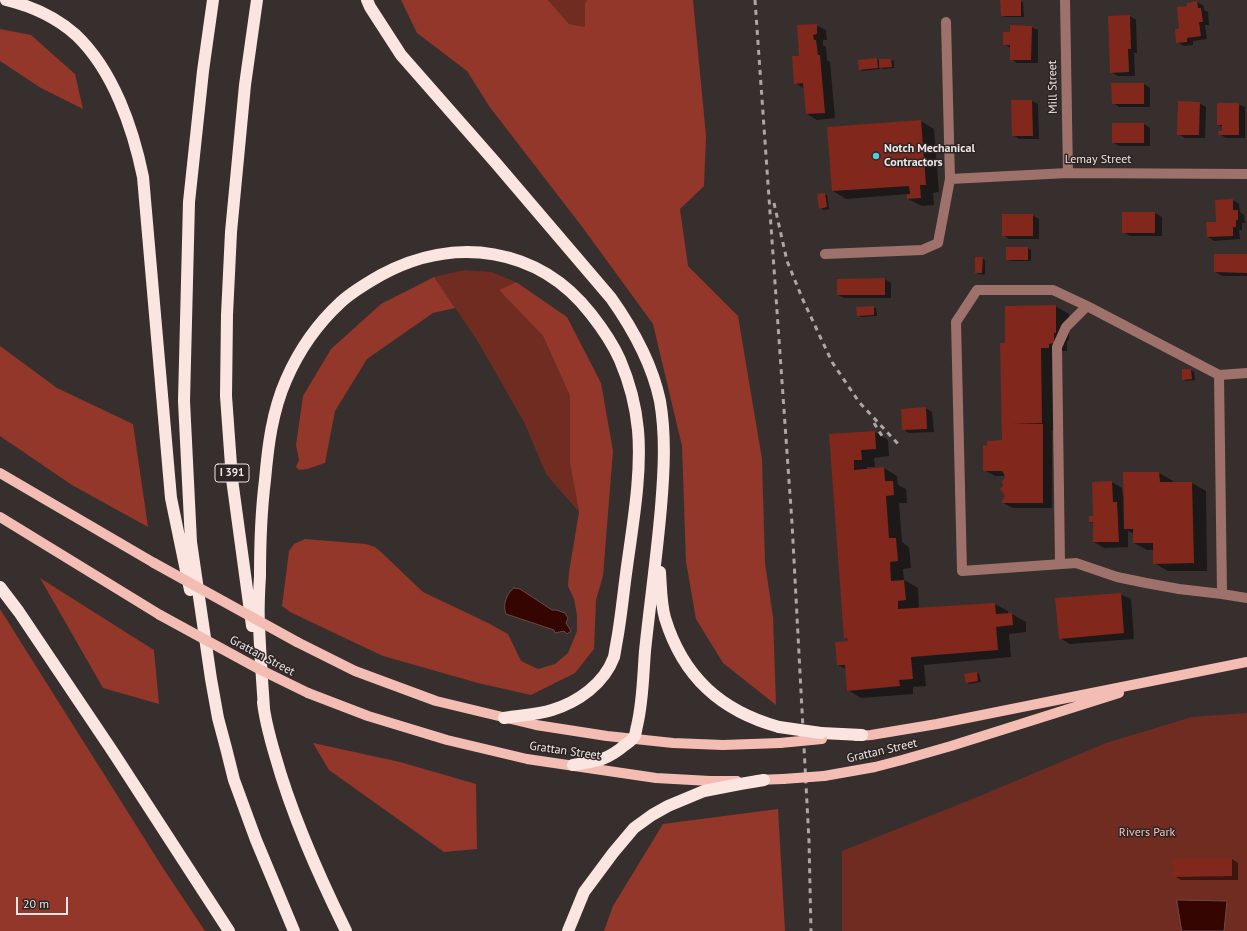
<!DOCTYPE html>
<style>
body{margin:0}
#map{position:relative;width:1247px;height:931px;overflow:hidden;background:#372f2e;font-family:"PT Sans",sans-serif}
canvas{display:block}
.scale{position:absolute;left:16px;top:897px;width:52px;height:18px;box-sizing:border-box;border:2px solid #ebe6e5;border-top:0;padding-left:5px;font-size:12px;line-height:14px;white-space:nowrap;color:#ebe6e5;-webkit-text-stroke:3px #2d2524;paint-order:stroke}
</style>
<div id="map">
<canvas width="1247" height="931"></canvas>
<div class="scale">20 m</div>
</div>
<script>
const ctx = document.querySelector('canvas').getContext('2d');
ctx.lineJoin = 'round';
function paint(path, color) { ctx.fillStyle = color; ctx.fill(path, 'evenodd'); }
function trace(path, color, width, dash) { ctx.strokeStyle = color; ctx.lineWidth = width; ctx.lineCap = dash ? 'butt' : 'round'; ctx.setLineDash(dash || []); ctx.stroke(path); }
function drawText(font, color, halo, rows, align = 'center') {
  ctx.font = font + ' "PT Sans",sans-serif'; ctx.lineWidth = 3; ctx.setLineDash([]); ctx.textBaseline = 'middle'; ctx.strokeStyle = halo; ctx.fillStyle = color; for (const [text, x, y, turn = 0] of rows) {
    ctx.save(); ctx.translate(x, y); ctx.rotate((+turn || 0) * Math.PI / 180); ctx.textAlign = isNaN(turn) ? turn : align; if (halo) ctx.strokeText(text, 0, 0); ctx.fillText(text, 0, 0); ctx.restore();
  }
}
const green = new Path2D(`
 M 548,0 L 587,0 L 585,3 L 585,27 L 569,24 Z
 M 465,270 L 491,272 L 516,282 L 499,290 L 543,336 L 570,396 L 570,463 L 579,512 L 546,474 L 525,424 L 477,340 L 434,277 Z
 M 1247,713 L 1247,931 L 842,931 L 842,851 L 980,796 L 1106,743 L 1192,717 Z`);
const forest = new Path2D(`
 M 401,0 L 548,0 L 569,24 L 585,27 L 585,3 L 587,0 L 693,0 L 706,136 L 704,186 L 680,209 L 688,266 L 738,316 L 762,459 L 765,563 L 773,617 L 776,705 L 723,663 L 696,619 L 686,562 L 682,446 L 653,324 L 583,228 L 489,106 L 467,71 L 417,33 Z
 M 0,29 L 31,35 L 75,74 L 83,109 L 41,88 L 0,61 Z
 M 434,277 L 455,308 L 433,313 L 367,359 L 335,411 L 325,463 L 307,469 L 299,470 L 296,467 L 299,460 L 296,445 L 303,396 L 331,349 L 381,304 Z
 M 516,282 L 567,317 L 601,383 L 613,451 L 603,576 L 596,600 L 594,649 L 575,673 L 531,695 L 478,683 L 383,656 L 290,612 L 282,606 L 289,551 L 294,544 L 305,539 L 366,544 L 375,547 L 381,552 L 423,592 L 488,623 L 508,634 L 521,661 L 538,669 L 555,664 L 568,653 L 577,631 L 577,615 L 574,599 L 568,586 L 569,572 L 579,512 L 570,463 L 570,396 L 543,336 L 499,290 Z
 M 0,346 L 57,388 L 133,424 L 148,527 L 72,485 L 0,436 Z
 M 40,578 L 154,650 L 159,704 L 103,688 Z
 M 0,609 L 163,868 L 205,931 L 0,931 Z
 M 313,743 L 400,762 L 476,784 L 477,849 L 444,852 L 329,770 Z
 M 778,809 L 785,931 L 604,931 L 613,906 L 663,824 Z`);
const water = new Path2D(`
 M 514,588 L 520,589 L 552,610 L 556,610 L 565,613 L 568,618 L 566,623 L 571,631 L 567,634 L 564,631 L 555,633 L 554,630 L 506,614 C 502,605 507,593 514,588 Z
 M 1177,900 L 1227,901 L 1224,931 L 1182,931 Z`);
const shadow = new Path2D(`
 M 1020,1 L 1023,2 L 1024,17 L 1005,17 L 1002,16 Z
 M 1197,2 L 1204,6 L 1204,10 L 1208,12 L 1209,25 L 1205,25 L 1207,39 L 1193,41 L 1193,45 L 1184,46 L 1177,42 L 1188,3 Z
 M 1130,16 L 1136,20 L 1137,53 L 1134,53 L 1135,76 L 1118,76 L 1111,72 Z
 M 816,25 L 826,30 L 827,40 L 823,40 L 823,45 L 826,47 L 827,60 L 830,62 L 835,118 L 817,120 L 807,114 L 805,89 L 795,83 L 800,57 Z
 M 1031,27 L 1038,30 L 1038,63 L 1017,63 L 1011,59 L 1011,48 L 1004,44 L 1011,33 Z
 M 877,59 L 880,61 L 891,60 L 894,61 L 894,68 L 883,69 L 880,67 L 880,69 L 862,71 L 860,69 Z
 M 1144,84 L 1150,88 L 1150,107 L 1119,107 L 1113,103 Z
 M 1032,101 L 1038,104 L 1039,139 L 1019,139 L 1013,135 Z
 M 1199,103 L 1206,107 L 1205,138 L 1185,138 L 1178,134 Z
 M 1238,104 L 1245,107 L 1245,138 L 1226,138 L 1219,134 L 1223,132 L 1223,127 L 1218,125 Z
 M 921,121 L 934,129 L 939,192 L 933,193 L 934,205 L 922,206 L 908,199 L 908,194 L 846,199 L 833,191 Z
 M 1144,124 L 1150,128 L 1150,146 L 1119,146 L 1113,142 Z
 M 824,194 L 827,195 L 829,209 L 823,210 L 820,208 Z
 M 1233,200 L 1239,204 L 1240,212 L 1244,215 L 1245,223 L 1242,223 L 1242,230 L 1239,230 L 1240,239 L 1214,241 L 1208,237 Z
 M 1123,213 L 1155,213 L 1162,217 L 1162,236 L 1130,236 L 1123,232 Z
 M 1032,215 L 1039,219 L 1039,239 L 1009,239 L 1003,235 Z
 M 1028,248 L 1031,250 L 1031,261 L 1010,261 L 1007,259 Z
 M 1247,255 L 1247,276 L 1222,276 L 1215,272 Z
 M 982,258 L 985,260 L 985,275 L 978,274 L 976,272 Z
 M 885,279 L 891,283 L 891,298 L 844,298 L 838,295 Z
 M 1055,306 L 1069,314 L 1069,340 L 1067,341 L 1067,351 L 1062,351 L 1062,355 L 1054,355 L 1055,430 L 1052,431 L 1052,508 L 1013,508 L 1003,503 L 1005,499 L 1005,476 L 995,476 L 984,470 L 988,447 L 1003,441 L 1006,344 Z
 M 873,307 L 876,308 L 877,316 L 861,317 L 858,315 Z
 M 1183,370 L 1191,370 L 1194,372 L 1195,380 L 1186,381 L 1183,379 Z
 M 926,408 L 932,412 L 934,432 L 909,433 L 903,429 Z
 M 875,432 L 888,440 L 889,456 L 874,458 L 875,467 L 867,467 L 867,470 L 884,468 L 897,476 L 898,485 L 906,489 L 907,503 L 899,503 L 902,542 L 909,547 L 911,568 L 903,569 L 904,580 L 918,588 L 919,609 L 995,604 L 1008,611 L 1008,614 L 1012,614 L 1026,622 L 1026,632 L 1009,634 L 1011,657 L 924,665 L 926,686 L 913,687 L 913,694 L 861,698 L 848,690 L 846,669 L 838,665 L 849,642 L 849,640 L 845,638 L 830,435 Z
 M 1124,473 L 1159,473 L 1173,481 L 1173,483 L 1192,483 L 1206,491 L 1207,571 L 1168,571 L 1154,563 L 1154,550 L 1147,550 L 1134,543 L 1134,534 L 1128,531 L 1128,547 L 1104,548 L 1094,542 L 1094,524 L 1090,522 L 1094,517 L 1093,483 L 1112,482 L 1122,488 L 1123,496 L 1124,496 Z
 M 1120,594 L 1131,599 L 1134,639 L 1070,644 L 1060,638 Z
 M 977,673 L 979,674 L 981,682 L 969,684 L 966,682 Z
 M 1232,859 L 1238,863 L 1238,880 L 1181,880 L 1174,876 Z`);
const building = new Path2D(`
 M 1000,0 L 1021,0 L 1021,16 L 1001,16 Z
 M 1197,1 L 1198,8 L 1201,8 L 1203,22 L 1199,22 L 1201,36 L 1187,38 L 1187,42 L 1176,43 L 1175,29 L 1179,29 L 1177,7 L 1187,6 L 1187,3 Z
 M 1130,15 L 1131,49 L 1128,49 L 1129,72 L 1110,73 L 1108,16 Z
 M 817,24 L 817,34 L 813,35 L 814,40 L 816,40 L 818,55 L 820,55 L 825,113 L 806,114 L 803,83 L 794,84 L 792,56 L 799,56 L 797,25 Z
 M 1010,25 L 1032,26 L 1031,60 L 1010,60 L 1010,45 L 1003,45 L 1003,32 L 1010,32 Z
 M 877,58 L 878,68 L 859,70 L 858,60 Z
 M 879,59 L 891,59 L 892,67 L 879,68 Z
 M 1111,83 L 1144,83 L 1144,104 L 1112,104 Z
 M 1011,100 L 1032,100 L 1033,136 L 1012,136 Z
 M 1178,101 L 1200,102 L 1199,135 L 1177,135 Z
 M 1217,103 L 1239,103 L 1239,135 L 1218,135 L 1218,131 L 1222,131 L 1222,125 L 1217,125 Z
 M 921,120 L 926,185 L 920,185 L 921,198 L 907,199 L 907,194 L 910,194 L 909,186 L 832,191 L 827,127 Z
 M 1112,123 L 1144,123 L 1144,143 L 1112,143 Z
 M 825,193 L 827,207 L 819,209 L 817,194 Z
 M 1233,199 L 1233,210 L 1238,210 L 1238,220 L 1236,220 L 1236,227 L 1233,227 L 1233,236 L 1207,237 L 1206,222 L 1216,222 L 1215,200 Z
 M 1122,212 L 1155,212 L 1155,233 L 1122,233 Z
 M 1002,214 L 1033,214 L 1033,236 L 1002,236 Z
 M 1006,247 L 1028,247 L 1028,260 L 1006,260 Z
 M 1214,254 L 1247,254 L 1247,273 L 1214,272 Z
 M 975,257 L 983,257 L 982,273 L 975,273 Z
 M 885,278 L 885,295 L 837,295 L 837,279 Z
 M 1056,305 L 1056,333 L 1054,333 L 1054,343 L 1049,344 L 1049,348 L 1041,348 L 1042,423 L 1012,424 L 1043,424 L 1043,503 L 1002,503 L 1002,501 L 1004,498 L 1005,496 L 1000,489 L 1003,486 L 1002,481 L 1005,478 L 1004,474 L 1002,471 L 983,471 L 983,445 L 987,446 L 987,441 L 1002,440 L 1000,343 L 1005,343 L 1005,306 Z
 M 874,306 L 874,315 L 857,316 L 856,307 Z
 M 1182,369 L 1191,369 L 1192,379 L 1182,380 Z
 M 926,407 L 927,429 L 902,430 L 901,409 Z
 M 875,431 L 876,449 L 861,450 L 862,460 L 854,460 L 854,470 L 884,467 L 885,481 L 893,481 L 894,495 L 886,496 L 889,538 L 896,538 L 898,561 L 890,562 L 891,581 L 904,580 L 906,600 L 898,601 L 898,609 L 995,603 L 996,614 L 1012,613 L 1013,625 L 996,627 L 998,650 L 911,657 L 913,679 L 899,680 L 900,686 L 847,691 L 845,665 L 837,665 L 835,642 L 848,641 L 847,638 L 844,639 L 829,434 Z
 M 1123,472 L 1159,472 L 1160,482 L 1192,482 L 1194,563 L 1153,564 L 1153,543 L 1133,543 L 1133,529 L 1124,529 Z
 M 1112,481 L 1113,502 L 1117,502 L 1119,542 L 1093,542 L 1093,522 L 1089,522 L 1089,516 L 1093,516 L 1092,482 Z
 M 1121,593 L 1124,633 L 1059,639 L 1055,598 Z
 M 977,672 L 978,681 L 966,683 L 964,674 Z
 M 1232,858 L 1232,876 L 1173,877 L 1173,859 Z`);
const minor = new Path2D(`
 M 1065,0 L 1068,173
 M 950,179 L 1068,173 L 1247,174
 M 825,254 L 922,250 L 938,243 L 950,179 L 946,22
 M 1219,375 L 1222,594 L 1179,589 L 1146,583 L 1117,577 L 1076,563 L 962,571 L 956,322 L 977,290 L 1053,290 L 1087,306 L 1219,375 L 1247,373
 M 1060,564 L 1057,347 L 1066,327 L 1087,306
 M 1222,594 L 1247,598`);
const major = new Path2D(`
 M 0,473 L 154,563
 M 0,517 L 160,615
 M 297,642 L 355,671 L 436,701 L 536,725 L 607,736 L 673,743 L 723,745 L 780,743
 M 308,693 L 368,716 L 447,740 L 527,759 L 656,778 L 710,781 L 737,781
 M 856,736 L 871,735 L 937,724 L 1247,662
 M 824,776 L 875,767 L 902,760 L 951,746 L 1119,693
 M 757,780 L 783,779`);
const highway = new Path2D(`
 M 6,0 C 31,6 57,18 76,35 C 113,70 133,128 143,177 L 171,498 L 190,590
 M 213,0 L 203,71 L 189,202 L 184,401 L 191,542 L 211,679 L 218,718 L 226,748 L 234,780 L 256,840 L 294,931
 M 367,0 L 370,7 L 401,55 L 495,162 L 611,298 C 633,329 652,363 660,401 C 666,436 664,471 661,507 C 657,555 650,603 645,651 C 643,676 643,701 637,726 C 636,729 636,734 634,737 C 632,740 628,743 625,745 C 606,761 596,761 573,765
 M 660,572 C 661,587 661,604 665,618 C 683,677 721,711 779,727
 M 0,587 L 19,612 L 113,752 L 229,931
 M 252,626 L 232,479 L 226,396 L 227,315 L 231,232 L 245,85 L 257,0
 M 263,702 C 265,720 270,738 275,755 C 292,816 318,874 346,931
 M 264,708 C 262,680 260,652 259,624 C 258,608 259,592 260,576 C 260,544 261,512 265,480 C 268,446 272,412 286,380 C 299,350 317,324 341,302 C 353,291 367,283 381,275 C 454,235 539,247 591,314 C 602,328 613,344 620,360 C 629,381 636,408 638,430 C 642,476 632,528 626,574 C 623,596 621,618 617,640 C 616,645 615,652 614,657 C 604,684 578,702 552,710 C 537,715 520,715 504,718
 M 821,733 L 862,735
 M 568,931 L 584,892 L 613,853 L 634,828 L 652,815 L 668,806 L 704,791 L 740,784 L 764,780`);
const rail = new Path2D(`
 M 755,0 L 792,523 L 809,841 L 811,931
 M 774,203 L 787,261 L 803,300 L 832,362 L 859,402 L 900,446
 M 874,423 L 884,439`);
const majorBridge = new Path2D(`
 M 154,563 L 297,642
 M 160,615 L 259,669 L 308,693
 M 780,743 L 822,739
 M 783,779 L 824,776`);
const highwayBridge = new Path2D(`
 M 779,727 L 821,733`);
const markers = [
 [876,156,4,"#54cade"]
];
const shields = [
 [232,473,34]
];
const shieldNames = [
 ["I 391",232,473]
];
const streetNames = [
 ["Mill Street",1053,87,-91],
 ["Lemay Street",1098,160],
 ["Grattan Street",262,656,28],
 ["Grattan Street",565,751,8],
 ["Grattan Street",882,751,-13]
];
const poiNames = [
 ["Notch Mechanical",884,149],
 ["Contractors",884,163]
];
const parkNames = [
 ["Rivers Park",1147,833]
];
paint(green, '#712c21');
paint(forest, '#923729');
paint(water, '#350502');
trace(water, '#6c4846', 1);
paint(shadow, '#0007');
paint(building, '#82271b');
trace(minor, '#9e726a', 10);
trace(major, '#f4bdb3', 10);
trace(highway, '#fbe5e1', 12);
trace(rail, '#ada7a6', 3, [5, 5]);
trace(majorBridge, '#f4bdb3', 10);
trace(highwayBridge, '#fbe5e1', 12);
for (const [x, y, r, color] of markers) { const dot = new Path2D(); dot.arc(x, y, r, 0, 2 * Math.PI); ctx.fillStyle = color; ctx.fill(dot); trace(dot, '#2d2524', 1.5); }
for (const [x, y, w] of shields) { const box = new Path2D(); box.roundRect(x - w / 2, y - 9, w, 18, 3); ctx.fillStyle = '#2d2524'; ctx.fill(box); trace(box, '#ebe6e5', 1); }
drawText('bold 11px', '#ebe6e5', null, shieldNames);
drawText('12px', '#ebe6e5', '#2d2524', streetNames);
drawText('bold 12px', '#ebe6e5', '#2d2524', poiNames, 'left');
drawText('12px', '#fbc5bb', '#2d2524', parkNames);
</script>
